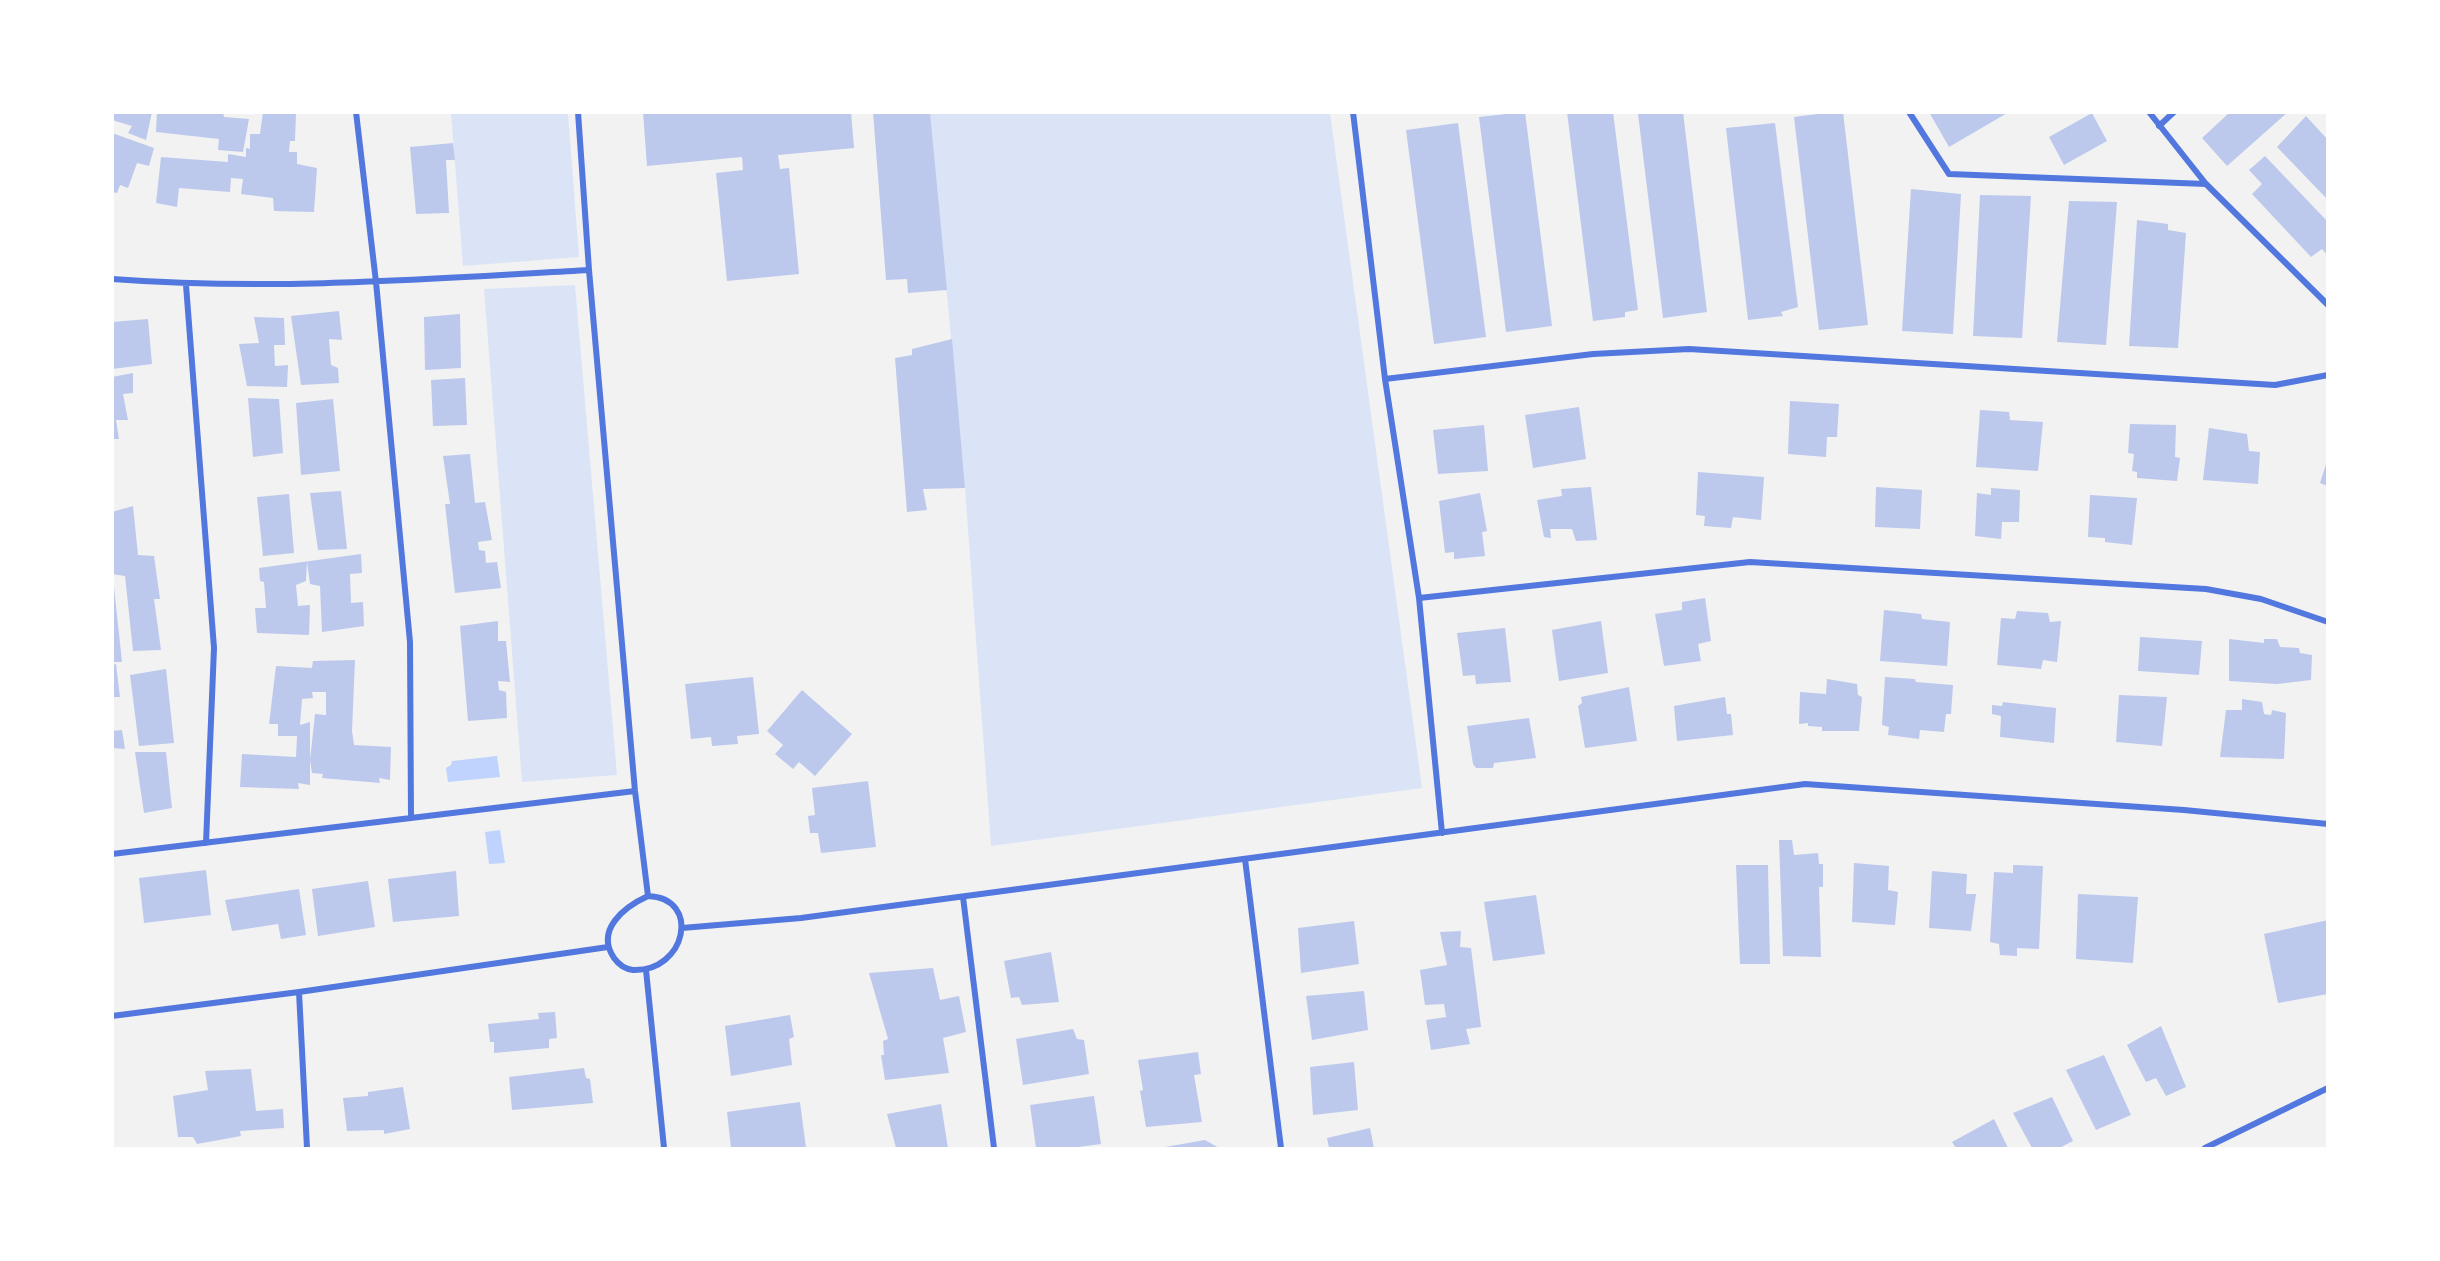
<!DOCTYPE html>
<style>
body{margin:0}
#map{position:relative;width:2440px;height:1261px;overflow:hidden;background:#f2f2f2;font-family:Quicksand,sans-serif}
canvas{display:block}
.frame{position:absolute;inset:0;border:114px solid #fff;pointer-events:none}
</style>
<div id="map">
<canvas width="2440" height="1261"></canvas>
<div class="frame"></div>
</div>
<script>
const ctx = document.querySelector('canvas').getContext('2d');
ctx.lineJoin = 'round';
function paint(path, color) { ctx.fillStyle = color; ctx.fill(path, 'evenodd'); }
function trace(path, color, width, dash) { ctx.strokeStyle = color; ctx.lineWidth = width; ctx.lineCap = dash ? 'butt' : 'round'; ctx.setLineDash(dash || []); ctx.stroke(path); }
const green = new Path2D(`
 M 451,113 L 568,113 L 579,257 L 463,266 Z
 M 930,113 L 1330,113 L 1422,788 L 991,846 L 965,488 Z
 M 575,285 L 617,775 L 522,782 L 484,289 Z`);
const water = new Path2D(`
 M 497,756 L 500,777 L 448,782 L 446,768 L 451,765 L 452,761 Z
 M 500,830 L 505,863 L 489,864 L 485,832 Z`);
const building = new Path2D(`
 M 112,112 L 152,112 L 146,140 L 128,133 L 132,126 L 112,120 Z
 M 157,112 L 223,112 L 224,117 L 249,119 L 243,152 L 218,150 L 219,139 L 156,132 Z
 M 263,112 L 296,112 L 295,141 L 290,141 L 289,152 L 297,152 L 297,164 L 317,168 L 314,212 L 274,211 L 273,198 L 241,194 L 243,179 L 231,178 L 230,192 L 179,188 L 177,207 L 156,203 L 161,157 L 228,162 L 228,154 L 246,157 L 246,148 L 250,149 L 250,134 L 260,134 Z
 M 643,112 L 851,112 L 854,148 L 778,155 L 780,169 L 789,168 L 799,274 L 727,281 L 716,173 L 743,170 L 742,157 L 647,166 Z
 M 873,112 L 930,112 L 947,290 L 908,293 L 907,279 L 886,280 Z
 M 1525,112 L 1552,326 L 1506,332 L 1479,117 Z
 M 1567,112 L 1613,112 L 1638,310 L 1625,312 L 1625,317 L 1593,321 Z
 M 1647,112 L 1683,112 L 1707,312 L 1663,318 L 1638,114 Z
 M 1833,112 L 1843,112 L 1868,325 L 1819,330 L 1794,117 Z
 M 1929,112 L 2009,112 L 1949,147 Z
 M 2230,112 L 2288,112 L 2227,166 L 2202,138 Z
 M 2092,113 L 2107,141 L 2064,165 L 2049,137 Z
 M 2306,116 L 2328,140 L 2328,200 L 2277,147 Z
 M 1458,123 L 1486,337 L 1434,344 L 1406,130 Z
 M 1775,123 L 1798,307 L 1781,312 L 1783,316 L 1748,320 L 1726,128 Z
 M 112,133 L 154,148 L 149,166 L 137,163 L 128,188 L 120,185 L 117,193 L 112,192 Z
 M 453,143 L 455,160 L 446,160 L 449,213 L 416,214 L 410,147 Z
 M 2265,156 L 2328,222 L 2328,256 L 2322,249 L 2311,257 L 2252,194 L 2262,184 L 2249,170 Z
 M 1911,189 L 1961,194 L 1953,334 L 1902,331 Z
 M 1980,195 L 2031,196 L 2022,338 L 1973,336 Z
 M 2069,201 L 2117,202 L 2106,345 L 2057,342 Z
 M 2137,220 L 2168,224 L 2168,230 L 2186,233 L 2178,348 L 2129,346 Z
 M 339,311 L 342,340 L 329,339 L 331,365 L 338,368 L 339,383 L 301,385 L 291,316 Z
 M 460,314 L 461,368 L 425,370 L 424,317 Z
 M 254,317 L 284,318 L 285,345 L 274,345 L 275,366 L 288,365 L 287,387 L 247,386 L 239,344 L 259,343 Z
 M 148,319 L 152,364 L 112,369 L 112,322 Z
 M 952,339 L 965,488 L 923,489 L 927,510 L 907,512 L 895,358 L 912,355 L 912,349 Z
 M 133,373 L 133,393 L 123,394 L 128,420 L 116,420 L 119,439 L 112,439 L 112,377 Z
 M 465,378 L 467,425 L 433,426 L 431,380 Z
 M 248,398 L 279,399 L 283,453 L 253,457 Z
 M 333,399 L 340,471 L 301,475 L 296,403 Z
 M 1790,401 L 1839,404 L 1837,437 L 1827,437 L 1826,457 L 1788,454 Z
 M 1579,407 L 1586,459 L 1533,468 L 1525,415 Z
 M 1980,410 L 2009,412 L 2010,420 L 2043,422 L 2038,471 L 1976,467 Z
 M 2130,424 L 2176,425 L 2175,457 L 2180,458 L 2177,481 L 2137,478 L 2137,472 L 2132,471 L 2134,454 L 2128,453 Z
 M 1484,425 L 1488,471 L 1438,474 L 1433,430 Z
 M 2209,428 L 2247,434 L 2249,451 L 2260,452 L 2258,484 L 2203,480 Z
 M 470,454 L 475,503 L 485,502 L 492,540 L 478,542 L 479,550 L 485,551 L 486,563 L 497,562 L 501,588 L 455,593 L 445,504 L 450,504 L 443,456 Z
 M 2328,458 L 2328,486 L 2320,483 Z
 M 1698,472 L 1764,477 L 1761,520 L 1733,517 L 1731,528 L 1704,526 L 1705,516 L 1696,515 Z
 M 1591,487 L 1597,540 L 1576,541 L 1572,529 L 1550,529 L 1551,538 L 1544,537 L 1537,500 L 1562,496 L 1561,489 Z
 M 1876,487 L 1922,490 L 1920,529 L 1875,527 Z
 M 1991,488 L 2020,490 L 2019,522 L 2002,522 L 2001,539 L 1975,536 L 1977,493 L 1991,495 Z
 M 341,491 L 347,549 L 318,550 L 310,493 Z
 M 1480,493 L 1487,531 L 1482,532 L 1485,556 L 1454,559 L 1454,552 L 1445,553 L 1439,501 Z
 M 289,494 L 294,553 L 263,556 L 257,497 Z
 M 2090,495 L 2137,498 L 2132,545 L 2105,542 L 2105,538 L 2088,537 Z
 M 133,506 L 138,555 L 154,556 L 160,599 L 154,599 L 161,650 L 133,651 L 125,576 L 112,574 L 112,512 Z
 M 361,554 L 362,573 L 350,574 L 351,603 L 363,602 L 364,626 L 322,632 L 320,586 L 310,584 L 307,562 L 306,581 L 296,585 L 298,606 L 310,605 L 309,635 L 257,633 L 255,608 L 266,608 L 264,582 L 260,581 L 259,568 Z
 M 112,587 L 114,587 L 122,662 L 112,662 Z
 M 1705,598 L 1711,641 L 1698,644 L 1701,661 L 1664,666 L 1655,614 L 1682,610 L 1682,602 Z
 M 1884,610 L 1921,614 L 1922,619 L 1950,622 L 1947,666 L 1880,661 Z
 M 2017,611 L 2048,613 L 2050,622 L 2061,621 L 2057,662 L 2043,660 L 2041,669 L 1997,665 L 2001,618 L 2015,619 Z
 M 498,621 L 498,641 L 506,641 L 510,682 L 498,681 L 499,690 L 506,692 L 507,718 L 468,721 L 460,626 Z
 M 1601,621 L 1608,673 L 1559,681 L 1552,630 Z
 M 1505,628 L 1511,682 L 1476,684 L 1475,675 L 1463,676 L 1457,633 Z
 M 2140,637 L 2202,641 L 2199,675 L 2138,671 Z
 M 2229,639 L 2264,643 L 2264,639 L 2277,639 L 2280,647 L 2299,648 L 2300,653 L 2312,655 L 2311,680 L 2277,684 L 2229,681 Z
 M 355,660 L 352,731 L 354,745 L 391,747 L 390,780 L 379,778 L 380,783 L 322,778 L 323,774 L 312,773 L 310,760 L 310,785 L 298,783 L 299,789 L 240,787 L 242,754 L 296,757 L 297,736 L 278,736 L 278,724 L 269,724 L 276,666 L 312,668 L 313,661 ZM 312,692 L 326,692 L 326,715 L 315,714 L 310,760 L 310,722 L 300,725 L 302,699 L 313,698 Z
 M 116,664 L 120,697 L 112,697 L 112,665 Z
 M 166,669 L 174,743 L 139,746 L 130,675 Z
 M 753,677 L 759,734 L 737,736 L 738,744 L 712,746 L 711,737 L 691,739 L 685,684 Z
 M 1885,677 L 1915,679 L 1916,682 L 1953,685 L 1951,714 L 1946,714 L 1944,732 L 1920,730 L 1919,739 L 1888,735 L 1889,727 L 1882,725 Z
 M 1827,679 L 1857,684 L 1858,695 L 1862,697 L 1859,731 L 1822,731 L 1822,727 L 1808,726 L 1808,723 L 1799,724 L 1800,692 L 1826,694 Z
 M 1629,687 L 1637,741 L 1585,748 L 1578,706 L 1582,703 L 1581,697 Z
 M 802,690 L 852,734 L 815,776 L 799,762 L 793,769 L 775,754 L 783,745 L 767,731 Z
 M 2119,695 L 2167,697 L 2162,746 L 2116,742 Z
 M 1725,697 L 1727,714 L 1731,714 L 1733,735 L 1677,741 L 1674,706 Z
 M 2242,699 L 2262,702 L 2264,714 L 2271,715 L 2272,710 L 2286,713 L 2284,759 L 2220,757 L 2226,710 L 2242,710 Z
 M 2003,702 L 2056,708 L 2054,743 L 2000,737 L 2001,716 L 1992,714 L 1992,705 L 2002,706 Z
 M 1529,718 L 1536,758 L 1494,763 L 1493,768 L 1476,768 L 1473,764 L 1467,726 Z
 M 122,730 L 125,749 L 112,748 L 112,731 Z
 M 135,752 L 166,752 L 172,808 L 144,813 Z
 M 868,781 L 876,847 L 821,853 L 818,833 L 810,833 L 808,816 L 815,815 L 812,788 Z
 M 1779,840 L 1792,840 L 1794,855 L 1818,853 L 1819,864 L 1823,864 L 1823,887 L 1819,887 L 1821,957 L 1783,956 Z
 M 1854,863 L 1889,866 L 1888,890 L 1898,892 L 1895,925 L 1852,922 Z
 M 1736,865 L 1768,865 L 1770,964 L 1740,964 Z
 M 2013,865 L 2043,866 L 2039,949 L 2017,948 L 2017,956 L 2000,955 L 1999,944 L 1990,942 L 1994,872 L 2013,873 Z
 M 206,870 L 211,915 L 144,923 L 139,878 Z
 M 456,871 L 459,916 L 393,922 L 388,879 Z
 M 1932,871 L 1967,874 L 1966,894 L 1976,894 L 1971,931 L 1929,928 Z
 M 368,881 L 375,927 L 318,936 L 312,889 Z
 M 299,889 L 306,935 L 281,939 L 278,924 L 232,931 L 225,900 Z
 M 2078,894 L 2138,897 L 2133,963 L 2076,959 Z
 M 1536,895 L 1545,954 L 1493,961 L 1484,902 Z
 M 2328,920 L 2328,994 L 2278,1003 L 2264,934 Z
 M 1354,921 L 1359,964 L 1301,973 L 1298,928 Z
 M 1461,931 L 1460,947 L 1471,948 L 1481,1027 L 1466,1029 L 1470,1044 L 1431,1050 L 1426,1020 L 1446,1017 L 1444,1004 L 1425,1005 L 1420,970 L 1447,965 L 1440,932 Z
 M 1051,952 L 1059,1002 L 1022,1005 L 1019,997 L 1011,998 L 1004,961 Z
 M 933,968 L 940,1000 L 959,996 L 966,1032 L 943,1038 L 949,1073 L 885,1080 L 881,1055 L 884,1055 L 883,1041 L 888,1039 L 869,973 Z
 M 1364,991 L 1368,1030 L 1312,1040 L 1306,996 Z
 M 555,1012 L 557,1038 L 549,1039 L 549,1048 L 494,1053 L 494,1042 L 490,1042 L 488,1024 L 539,1019 L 538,1013 Z
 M 790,1015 L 794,1037 L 789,1039 L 792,1065 L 731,1076 L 725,1026 Z
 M 2161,1026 L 2186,1087 L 2166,1096 L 2156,1078 L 2146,1082 L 2127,1045 Z
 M 1073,1029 L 1077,1039 L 1084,1040 L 1089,1074 L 1023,1085 L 1016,1039 Z
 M 1198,1052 L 1201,1074 L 1194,1075 L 1202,1122 L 1146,1127 L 1140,1091 L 1143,1090 L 1138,1060 Z
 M 2104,1055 L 2131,1115 L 2096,1130 L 2066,1070 Z
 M 1354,1062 L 1358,1110 L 1313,1115 L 1310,1067 Z
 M 584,1068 L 586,1078 L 590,1079 L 593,1103 L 512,1110 L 509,1077 Z
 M 251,1069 L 256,1111 L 283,1109 L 284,1128 L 240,1131 L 241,1136 L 197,1144 L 193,1137 L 178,1137 L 173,1096 L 208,1090 L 205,1071 Z
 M 403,1087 L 410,1129 L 384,1134 L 384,1130 L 347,1131 L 343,1098 L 368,1096 L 368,1092 Z
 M 1094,1096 L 1101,1144 L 1071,1148 L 1036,1148 L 1030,1105 Z
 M 2052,1097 L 2073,1141 L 2059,1148 L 2032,1148 L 2013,1113 Z
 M 800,1102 L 806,1148 L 731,1148 L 727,1112 Z
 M 941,1104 L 948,1148 L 896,1148 L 887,1114 Z
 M 1994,1119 L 2008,1148 L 1956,1148 L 1952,1142 Z
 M 1370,1128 L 1374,1148 L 1329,1148 L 1327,1138 Z
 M 1205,1140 L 1219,1148 L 1165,1148 L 1165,1147 Z`);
const minor = new Path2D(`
 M 356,112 L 376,282 L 410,642 L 411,817
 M 578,112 L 589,270 L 635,791 L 648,896
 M 1353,112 L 1385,379 L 1419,598 L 1442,833
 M 1909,112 L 1949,174 L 2206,184
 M 2149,112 L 2206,184 L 2328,305
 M 2159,126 L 2174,112
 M 112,279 C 271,291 430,279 589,270
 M 186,285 L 214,648 L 206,843
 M 1385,379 L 1593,354 L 1689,349 L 2275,385 L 2328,375
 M 1419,598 L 1750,562 L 2206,589 L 2261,599 L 2328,622
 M 112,854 L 635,791
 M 1245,859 L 1281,1148
 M 648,896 C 702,898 686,972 633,970 C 625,969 619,965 614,958 C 595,930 624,907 648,896 Z
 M 963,897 L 994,1148
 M 682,928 L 801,918 L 1805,784 L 2184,810 L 2328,824
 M 646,970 L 664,1148
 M 299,992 L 307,1148
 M 112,1016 L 299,992 L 608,947
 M 2205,1148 L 2328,1088`);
paint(green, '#dbe4f7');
paint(water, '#bfd3fe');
paint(building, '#bdc9ec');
trace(minor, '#5277de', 6);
</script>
